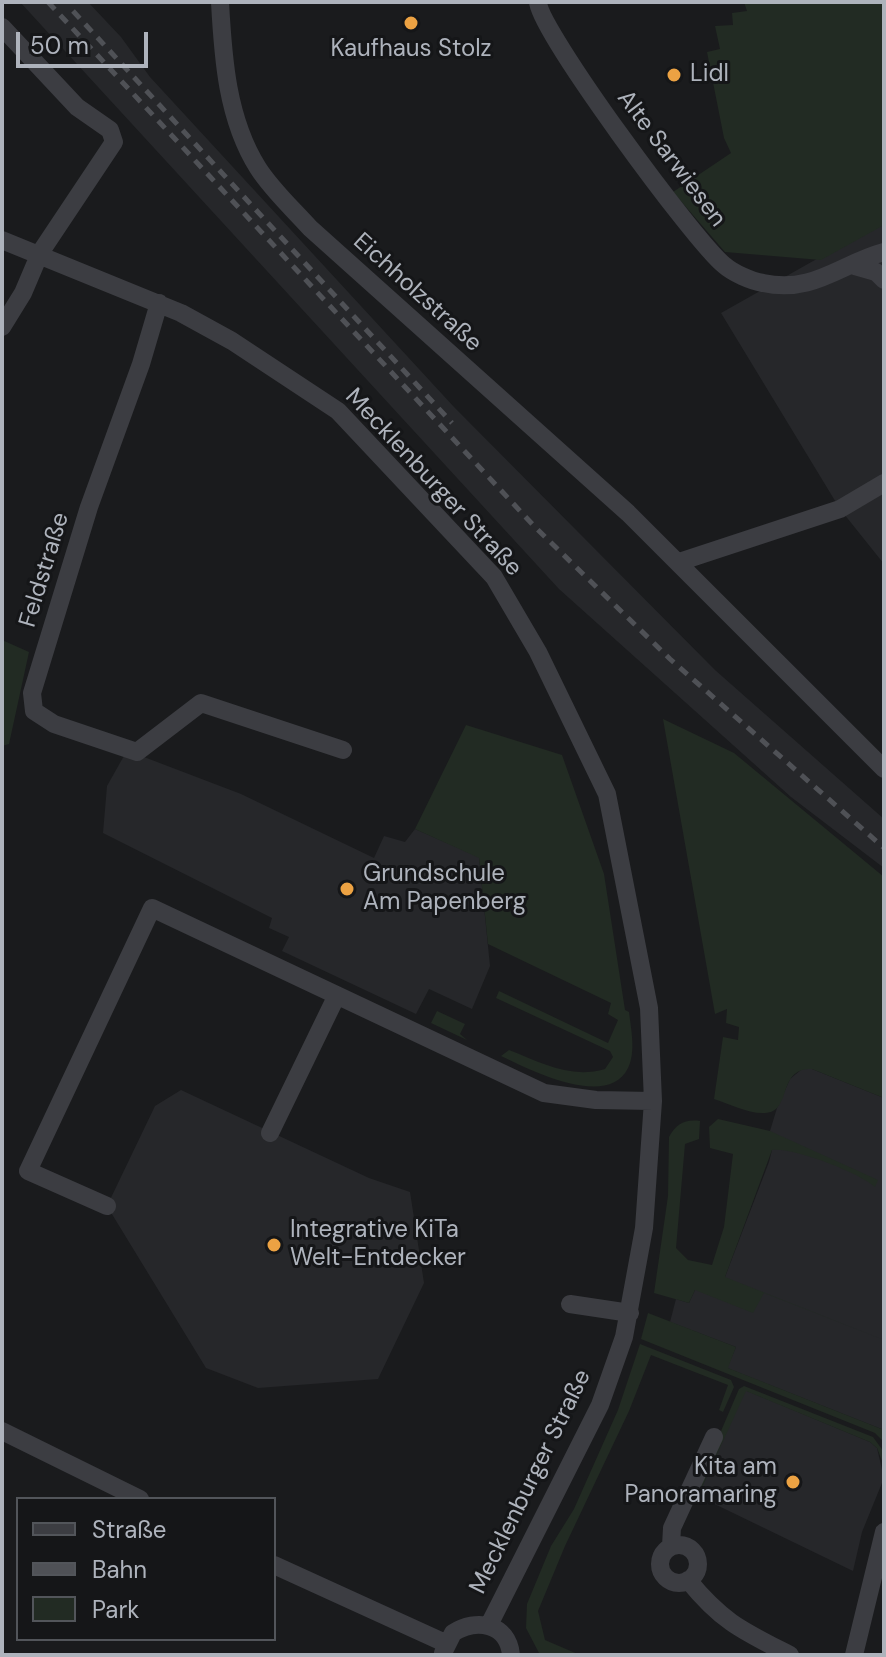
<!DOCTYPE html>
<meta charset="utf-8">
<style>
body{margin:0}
#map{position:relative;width:886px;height:1657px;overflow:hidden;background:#1a1b1d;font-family:"DM Sans",sans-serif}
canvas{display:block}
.frame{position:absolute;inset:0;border:4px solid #aeb3bc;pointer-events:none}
.legend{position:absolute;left:16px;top:1497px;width:260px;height:144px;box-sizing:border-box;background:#151618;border:2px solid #52555a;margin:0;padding:10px 14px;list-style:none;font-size:24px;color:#aeb3bc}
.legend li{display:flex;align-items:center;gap:16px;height:40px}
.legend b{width:40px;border:2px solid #52555a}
.scale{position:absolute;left:16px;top:32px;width:132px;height:36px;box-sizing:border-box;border:4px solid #aeb3bc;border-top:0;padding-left:10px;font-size:24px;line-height:28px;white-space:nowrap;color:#aeb3bc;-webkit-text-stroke:6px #151618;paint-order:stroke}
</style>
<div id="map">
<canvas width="886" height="1657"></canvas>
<div class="frame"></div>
<ul class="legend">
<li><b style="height:10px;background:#3c3d42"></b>Straße</li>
<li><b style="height:10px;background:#4f5156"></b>Bahn</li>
<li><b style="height:22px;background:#222b23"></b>Park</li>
</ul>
<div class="scale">50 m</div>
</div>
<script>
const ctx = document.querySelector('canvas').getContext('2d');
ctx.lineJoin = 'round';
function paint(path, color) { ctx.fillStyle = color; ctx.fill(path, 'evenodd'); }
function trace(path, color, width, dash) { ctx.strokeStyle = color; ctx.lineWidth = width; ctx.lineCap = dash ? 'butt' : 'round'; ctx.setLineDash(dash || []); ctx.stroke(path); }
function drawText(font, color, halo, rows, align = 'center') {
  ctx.font = font + ' "DM Sans",sans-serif'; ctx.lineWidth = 6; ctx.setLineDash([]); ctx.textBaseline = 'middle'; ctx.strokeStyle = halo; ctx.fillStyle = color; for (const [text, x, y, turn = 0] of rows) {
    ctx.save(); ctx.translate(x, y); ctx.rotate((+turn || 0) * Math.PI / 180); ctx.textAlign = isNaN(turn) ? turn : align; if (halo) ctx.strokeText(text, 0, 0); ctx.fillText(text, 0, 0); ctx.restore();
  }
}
const built = new Path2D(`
 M 20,2 L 88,2 L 121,37 L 150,77 L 454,407 L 715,670 L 884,819 L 884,868 L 791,797 L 559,589 Z
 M 884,221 L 884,564 L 840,509 L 721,313 Z
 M 125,754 L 144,757 L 241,794 L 374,858 L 384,836 L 405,842 L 415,829 L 479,857 L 490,966 L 472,1009 L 429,989 L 416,1014 L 282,951 L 289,937 L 269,928 L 272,918 L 103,833 L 107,786 Z
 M 802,1069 L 812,1069 L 884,1098 L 884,1430 L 727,1368 L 736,1347 L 670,1322 L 676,1299 L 689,1303 L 695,1290 L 725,1277 L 769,1162 L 772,1150 L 770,1131 L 777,1108 L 790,1079 Z
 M 181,1090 L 369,1178 L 410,1192 L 424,1283 L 378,1379 L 258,1388 L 206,1368 L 107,1206 L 155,1106 Z
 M 745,1390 L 870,1442 L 877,1448 L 884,1478 L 862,1532 L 853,1571 L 698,1496 Z`);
const green = new Path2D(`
 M 744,2 L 884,2 L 884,225 L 821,260 L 725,252 L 673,192 L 731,153 L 724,138 L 707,52 L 720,49 L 715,26 L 733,25 L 732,13 L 747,11 Z
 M 2,640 L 29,652 L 9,744 L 2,746 Z
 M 663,719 L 734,753 L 884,877 L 884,1098 L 812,1069 C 776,1068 793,1112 765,1113 C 748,1114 730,1104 714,1099 L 723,1037 L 738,1040 L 739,1027 L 726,1023 L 727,1009 L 715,1014 Z
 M 466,725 L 562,755 L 604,874 L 625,1010 L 629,1012 C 631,1029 636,1052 628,1068 C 608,1110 528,1069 501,1056 L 509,1050 C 542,1063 570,1079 605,1069 L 613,1057 L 610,1051 L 496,998 L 499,991 L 608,1043 L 618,1020 L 608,1014 L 611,1003 L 488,944 L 479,858 L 415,829 Z
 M 437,1011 L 465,1024 L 460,1034 L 467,1040 L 431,1023 Z
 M 718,1119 L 770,1131 L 878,1180 L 875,1187 C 860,1173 793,1147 772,1150 L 725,1277 L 884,1340 L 764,1293 L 753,1313 L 695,1290 L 689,1303 L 654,1293 L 668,1196 L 669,1137 C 676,1124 685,1119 700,1121 L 699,1139 L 685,1144 L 676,1248 L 688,1260 L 712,1265 L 724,1227 L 733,1154 L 710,1148 L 709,1127 Z
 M 648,1313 L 736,1347 L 728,1368 L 884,1430 L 884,1442 L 875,1433 L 641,1339 Z
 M 640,1344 L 731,1380 L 734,1387 L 723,1412 L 719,1410 L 728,1385 L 651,1355 L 629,1411 L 565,1546 L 538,1611 L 545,1640 L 580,1655 L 539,1653 L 526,1628 L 527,1604 L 551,1546 L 574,1509 L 618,1410 Z
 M 744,1386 L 873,1437 L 884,1452 L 884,1466 L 877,1448 L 870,1442 L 746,1391 L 698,1496 L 694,1494 L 739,1389 Z`);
const minor = new Path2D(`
 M 220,2 C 223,58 227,119 258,168 C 272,190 293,209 310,228 L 628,513 L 884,769
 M 538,2 C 539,30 695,242 724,265 C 733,273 751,281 763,283 C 813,294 840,264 884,252
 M 2,27 L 77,107 L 110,130 L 114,142 L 40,253 L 23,293 L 2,327
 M 2,240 L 181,313 L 232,341 L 338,411 L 494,577 L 538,652 L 607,794 L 649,1008 L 653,1101 L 644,1228 L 624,1337 L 600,1405 L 489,1625
 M 855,266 L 876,272 L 884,280
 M 159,303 L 141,364 L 89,507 L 32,693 L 34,711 L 54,724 L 137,752 L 201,703 L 343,750
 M 679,562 L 840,509 L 884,483
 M 270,1133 L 337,995
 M 107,1206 L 28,1171 L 152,908 L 544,1093 L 596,1100 L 653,1101
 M 570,1304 L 630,1313
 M 2,1431 L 140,1499
 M660 1564a19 19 0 1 1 38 0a19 19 0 1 1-38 0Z
 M 671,1546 L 672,1528 L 714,1437
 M 274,1565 L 445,1643
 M 688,1580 C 722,1622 743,1631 790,1655
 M 443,1653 L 453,1633 C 476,1618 508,1623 511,1655
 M 854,1655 L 884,1532`);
const rail = new Path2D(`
 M 48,2 L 534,526 L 670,659 L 884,848
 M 73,11 L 452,423`);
const markers = [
 [411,23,8,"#eca243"],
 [674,75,8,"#eca243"],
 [347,889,8,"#eca243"],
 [274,1245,8,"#eca243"],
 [793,1482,8,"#eca243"]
];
const poiNames = [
 ["Kaufhaus Stolz",411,50,"center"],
 ["Lidl",690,75],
 ["Grundschule",363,875],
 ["Am Papenberg",363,903],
 ["Integrative KiTa",290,1231],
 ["Welt-Entdecker",290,1259],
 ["Kita am",777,1468,"right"],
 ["Panoramaring",777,1496,"right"]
];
const streetNames = [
 ["Alte Sarwiesen",671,159,53],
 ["Eichholzstraße",417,293,42],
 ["Mecklenburger Straße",433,483,47],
 ["Feldstraße",45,570,-73],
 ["Mecklenburger Straße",531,1482,-64]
];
paint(built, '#26272a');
paint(green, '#222b23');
trace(minor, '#3c3d42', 18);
trace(rail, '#4f5156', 5, [10, 8]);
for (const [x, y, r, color] of markers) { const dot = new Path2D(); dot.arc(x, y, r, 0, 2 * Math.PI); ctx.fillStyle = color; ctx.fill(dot); trace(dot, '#151618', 3); }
drawText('24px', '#aeb3bc', '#151618', poiNames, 'left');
drawText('24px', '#aeb3bc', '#151618', streetNames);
</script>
